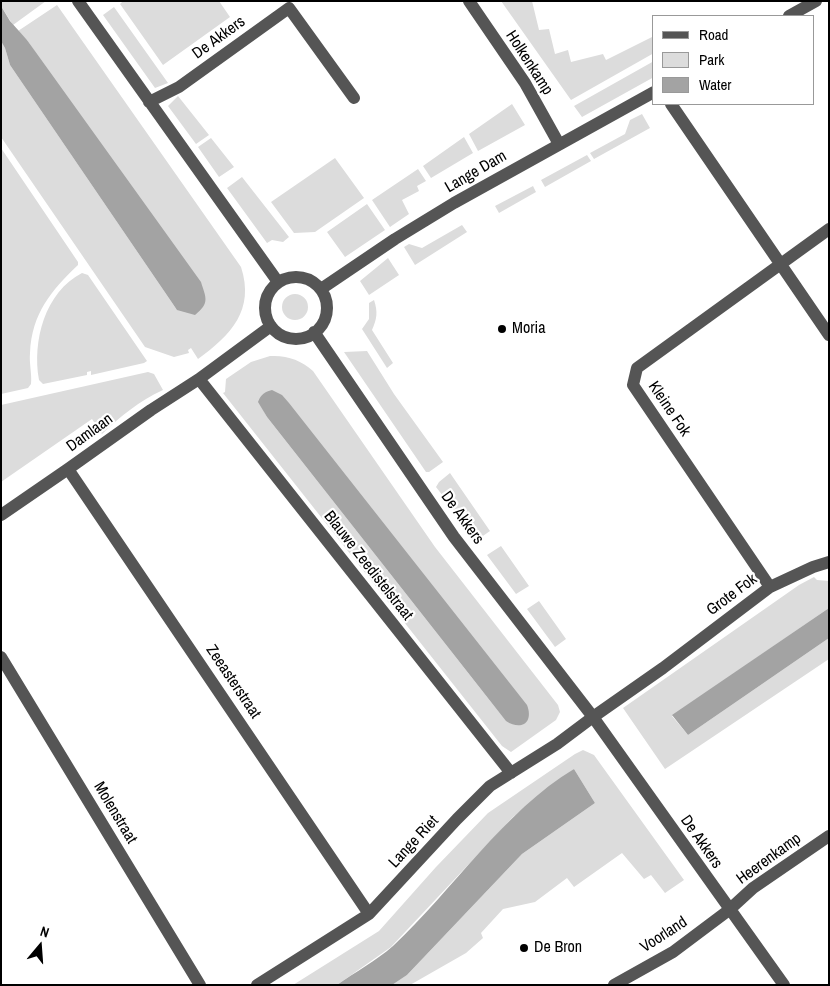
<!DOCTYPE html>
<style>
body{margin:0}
#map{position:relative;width:830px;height:986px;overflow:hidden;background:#fff;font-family:"Archivo Narrow",sans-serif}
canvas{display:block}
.frame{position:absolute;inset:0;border:2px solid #000;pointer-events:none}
.legend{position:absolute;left:652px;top:15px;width:162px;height:90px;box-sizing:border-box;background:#fff;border:1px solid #999;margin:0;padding:6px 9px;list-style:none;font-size:15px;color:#000}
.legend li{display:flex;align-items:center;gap:10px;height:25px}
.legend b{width:25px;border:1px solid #999}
.north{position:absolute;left:15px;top:921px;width:50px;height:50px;-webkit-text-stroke:4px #fff;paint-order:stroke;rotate:18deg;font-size:14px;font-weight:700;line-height:20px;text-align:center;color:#000}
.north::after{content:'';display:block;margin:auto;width:18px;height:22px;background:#000;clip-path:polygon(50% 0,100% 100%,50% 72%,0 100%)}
</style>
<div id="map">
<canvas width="830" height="986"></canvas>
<div class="frame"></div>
<ul class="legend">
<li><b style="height:6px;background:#555"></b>Road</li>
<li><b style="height:14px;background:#dcdcdc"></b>Park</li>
<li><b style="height:14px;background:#a3a3a3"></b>Water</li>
</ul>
<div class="north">N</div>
</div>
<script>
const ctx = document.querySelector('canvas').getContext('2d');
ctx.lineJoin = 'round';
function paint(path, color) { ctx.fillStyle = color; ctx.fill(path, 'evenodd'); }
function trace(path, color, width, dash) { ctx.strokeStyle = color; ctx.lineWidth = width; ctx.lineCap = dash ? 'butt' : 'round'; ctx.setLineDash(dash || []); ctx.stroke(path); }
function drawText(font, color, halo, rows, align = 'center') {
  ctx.font = font + ' "Archivo Narrow",sans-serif'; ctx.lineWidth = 4.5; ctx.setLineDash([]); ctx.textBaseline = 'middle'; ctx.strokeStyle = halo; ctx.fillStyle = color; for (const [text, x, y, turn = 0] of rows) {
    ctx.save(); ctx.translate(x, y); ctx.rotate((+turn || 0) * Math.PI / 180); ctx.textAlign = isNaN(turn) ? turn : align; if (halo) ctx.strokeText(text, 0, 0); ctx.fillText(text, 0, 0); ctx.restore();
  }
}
const green = new Path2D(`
 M 1,1 L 46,1 L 13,25 L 1,6 Z
 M 123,1 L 219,1 L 230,17 L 163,65 L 120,4 Z
 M 501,1 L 532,1 L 539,30 L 549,29 L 555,54 L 568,50 L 571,62 L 603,54 L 606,60 L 654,36 L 654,53 L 571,100 Z
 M 57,5 L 241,267 C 255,310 231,335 198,359 L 191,348 L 188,350 L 189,353 L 174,357 L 145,347 L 1,137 L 2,42 L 5,48 L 10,65 L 177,310 L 47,70 L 27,40 L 18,31 Z
 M 114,7 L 168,83 L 155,88 L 103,15 Z
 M 654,61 L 654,77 L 582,117 L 574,106 Z
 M 178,96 L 209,135 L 196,144 L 168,106 Z
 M 512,104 L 525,125 L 478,151 L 469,134 Z
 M 642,114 L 650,128 L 594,159 L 590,153 L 625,134 L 630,120 Z
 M 464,137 L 473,153 L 431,178 L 423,166 Z
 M 211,138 L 234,167 L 219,177 L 198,147 Z
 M 1,148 L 78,262 L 78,265 C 51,291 32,313 30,353 C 29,363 32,374 31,384 L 28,388 L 1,394 Z
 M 587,155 L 591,161 L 545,187 L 541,180 Z
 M 335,158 L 364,198 L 315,232 L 294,233 L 271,202 Z
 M 418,169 L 426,181 L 417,186 L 419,191 L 402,200 L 409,214 L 390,227 L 372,200 Z
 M 242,177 L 289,237 L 283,242 L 272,240 L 267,243 L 227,188 Z
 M 533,186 L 536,192 L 499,213 L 495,206 Z
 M 367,204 L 385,230 L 345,257 L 327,232 Z
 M 462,225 L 467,232 L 415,265 L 404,247 L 409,244 L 422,248 Z
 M 388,258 L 399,275 L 369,295 L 360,281 Z
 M 82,273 L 88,275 L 147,361 L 144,363 L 91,375 L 91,371 L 87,372 L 87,375 L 43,384 L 39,380 C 32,341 45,292 82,273 Z
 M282 307a13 13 0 1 1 26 0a13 13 0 1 1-26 0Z
 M 374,300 C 378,312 377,319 372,330 L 393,363 L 387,368 L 362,329 L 369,319 L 369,303 Z
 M 367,351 L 394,394 L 443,462 L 429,472 L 426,472 L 344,352 Z
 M 270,356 C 287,355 301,360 313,371 L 435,547 L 558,705 L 560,712 L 556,720 L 511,752 L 502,746 L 223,393 L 225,392 L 226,379 L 251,362 ZM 259,402 L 506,721 L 267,417 Z
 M 148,372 L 154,374 L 163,390 C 139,401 121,416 102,434 L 92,419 L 1,482 L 1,405 Z
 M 450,473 L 490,531 L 477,540 L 436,487 L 439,482 Z
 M 501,546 L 529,586 L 516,594 L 487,555 Z
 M 814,577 L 817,580 L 829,581 L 829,608 L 672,716 L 688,735 L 829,638 L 829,659 L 665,769 L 623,708 L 799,585 Z
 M 539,601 L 566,639 L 555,647 L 527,609 Z
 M 583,750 L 594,755 L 684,880 L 665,893 L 651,875 L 644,879 L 622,853 L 574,887 L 567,878 L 535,902 L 503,909 L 481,933 L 483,938 L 466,953 L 410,985 L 392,985 L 407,975 L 522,854 L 595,803 L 574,769 L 513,817 L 391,947 L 337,985 L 293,985 L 379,931 L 436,867 L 488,813 L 575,754 Z`);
const water = new Path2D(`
 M 1,6 L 10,21 L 27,40 L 201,282 C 206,298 210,303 195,315 L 177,310 L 10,65 L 5,48 L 1,41 Z
 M 272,390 L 282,395 L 289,403 L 527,705 C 534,723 521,731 506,721 L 267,417 L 258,402 C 261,394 265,392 272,390 Z
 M 829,608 L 829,638 L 688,735 L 672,715 Z
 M 574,769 L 595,803 L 522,854 L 407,975 L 392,985 L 337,985 C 355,972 376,961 393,946 C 453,890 504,811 574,769 Z`);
const minor = new Path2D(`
 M 78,1 L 278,282
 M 469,1 L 525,83 L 559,144
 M 789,16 L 816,1
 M 149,102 L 179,87 L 289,8 L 354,98
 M 671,104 L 829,335
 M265 308a31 31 0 1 1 62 0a31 31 0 1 1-62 0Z
 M 321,289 L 395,239 L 454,203 L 654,92
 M 314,332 L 454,537 L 593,717 L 784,985
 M 199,379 L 511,773
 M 68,469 L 369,914
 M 1,515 L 68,469 L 151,410 L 199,379 L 271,326
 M 770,587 L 633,385 L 637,368 L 829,229
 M 1,657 L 200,985
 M 257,985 L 369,914 L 457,819 L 490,786 L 557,744 L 593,717 L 663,668 L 770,587 L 813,567 L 829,562
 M 614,985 L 673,952 L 729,910 L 753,888 L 829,836`);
const markers = [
 [502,329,5,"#000"],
 [524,948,5,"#000"]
];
const streetNames = [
 ["De Akkers",219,38,-36],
 ["Holkenkamp",529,63,57],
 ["Lange Dam",476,172,-30],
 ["Kleine Fok",669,409,56],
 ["Damlaan",90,433,-36],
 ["De Akkers",462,518,54],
 ["Blauwe Zeedistelstraat",368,566,52],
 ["Grote Fok",732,595,-37],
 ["Zeeasterstraat",233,682,56],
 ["Molenstraat",115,813,59],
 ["Lange Riet",414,842,-47],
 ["De Akkers",701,842,55],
 ["Heerenkamp",769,859,-36],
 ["Voorland",664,935,-33]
];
const poiNames = [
 ["Moria",512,329],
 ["De Bron",534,948]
];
paint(green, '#dcdcdc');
paint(water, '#a3a3a3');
trace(minor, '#555', 12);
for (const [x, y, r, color] of markers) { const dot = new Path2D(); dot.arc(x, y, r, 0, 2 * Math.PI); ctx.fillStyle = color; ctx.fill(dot); trace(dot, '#fff', 2); }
drawText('16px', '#000', '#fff', streetNames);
drawText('16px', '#000', '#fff', poiNames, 'left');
</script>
